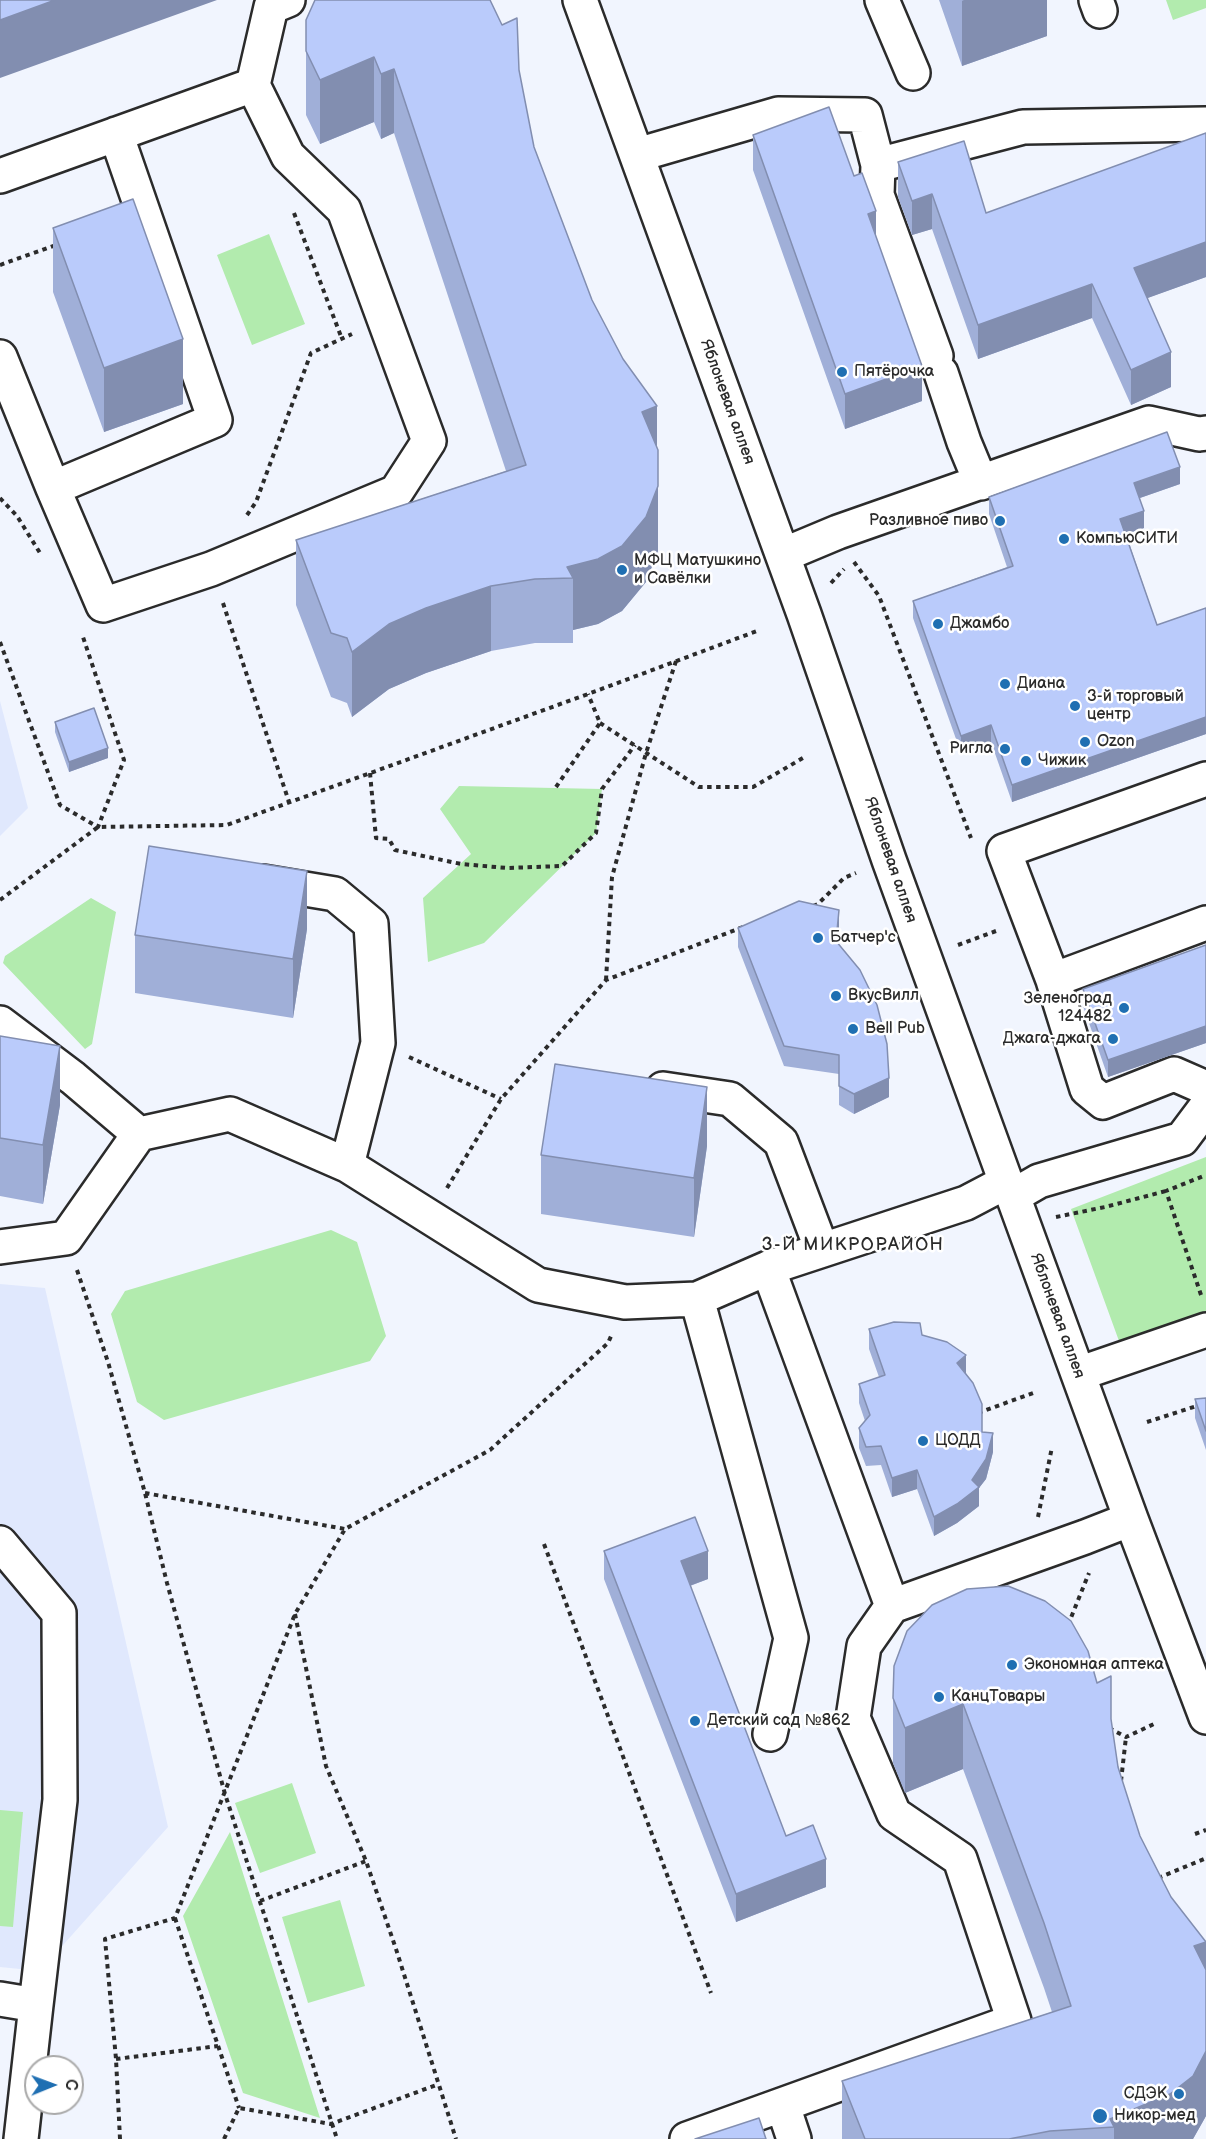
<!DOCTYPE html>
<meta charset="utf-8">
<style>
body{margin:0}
#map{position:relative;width:1206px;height:2139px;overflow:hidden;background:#f1f5fe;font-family:"Balsamiq Sans",sans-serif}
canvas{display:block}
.north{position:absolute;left:24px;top:2055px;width:60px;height:60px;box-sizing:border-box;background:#fff;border:2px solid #aaa;border-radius:50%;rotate:89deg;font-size:16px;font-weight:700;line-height:24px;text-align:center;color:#2b2b2b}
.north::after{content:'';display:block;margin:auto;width:21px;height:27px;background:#1f6fb2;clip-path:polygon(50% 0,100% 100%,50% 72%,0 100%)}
</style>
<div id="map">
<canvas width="1206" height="2139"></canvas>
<div class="north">С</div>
</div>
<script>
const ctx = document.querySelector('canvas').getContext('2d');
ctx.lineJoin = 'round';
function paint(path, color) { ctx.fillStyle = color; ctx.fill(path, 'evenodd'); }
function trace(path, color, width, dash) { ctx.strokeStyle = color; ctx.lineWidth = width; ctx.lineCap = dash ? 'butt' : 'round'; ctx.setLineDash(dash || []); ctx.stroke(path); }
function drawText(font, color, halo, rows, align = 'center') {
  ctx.font = font + ' "Balsamiq Sans",sans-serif'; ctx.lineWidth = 5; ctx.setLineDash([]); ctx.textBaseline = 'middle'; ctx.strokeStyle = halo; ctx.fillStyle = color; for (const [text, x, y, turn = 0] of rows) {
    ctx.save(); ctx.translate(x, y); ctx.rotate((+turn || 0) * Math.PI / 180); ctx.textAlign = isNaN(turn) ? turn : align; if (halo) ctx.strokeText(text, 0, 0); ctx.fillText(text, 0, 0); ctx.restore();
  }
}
const built = new Path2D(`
 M 0,701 L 28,808 L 0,836 Z
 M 0,1284 L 45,1288 L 168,1827 L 40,1971 L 0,1967 Z`);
const green = new Path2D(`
 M 1166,0 L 1206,0 L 1206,8 L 1173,20 Z
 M 269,234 L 305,324 L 252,345 L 217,255 Z
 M 459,786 L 602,789 L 596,833 L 484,943 L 428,962 L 423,898 L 471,854 L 440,809 Z
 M 91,898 L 116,912 L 92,1044 L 85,1049 L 3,963 L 5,956 Z
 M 1206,1157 L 1206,1311 L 1119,1341 L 1071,1209 Z
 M 331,1230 L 357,1242 L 386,1336 L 370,1361 L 164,1420 L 137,1402 L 111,1314 L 125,1291 Z
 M 292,1783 L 316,1853 L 260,1873 L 235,1803 Z
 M 0,1810 L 23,1812 L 13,1927 L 0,1926 Z
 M 230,1832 L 320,2118 L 243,2093 L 183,1916 Z
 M 340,1900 L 365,1986 L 308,2003 L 282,1917 Z`);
const path = new Path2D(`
 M 294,213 L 342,339
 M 0,265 L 56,245
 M 0,498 L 17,516 L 40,553
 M 247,515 L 256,502 L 311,353 L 352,334
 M 854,562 L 879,596 L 971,838
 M 831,583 L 844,569
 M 223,603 L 289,802
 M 0,642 L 60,805 L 98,827 L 124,760 L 82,634
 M 600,723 L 699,787 L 753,787 L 803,758
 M 370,773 L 376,838 L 389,839 L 395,850 L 461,864 L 507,868 L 562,866 L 596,833 L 602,789 L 635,745
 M 556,787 L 600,723 L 588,694
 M 0,900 L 98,827 L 227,825 L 588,694 L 757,631
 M 813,906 L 818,904 L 844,878 L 856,873
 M 958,945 L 996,931
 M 606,980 L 612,877 L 646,753 L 676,661
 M 409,1057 L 501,1099
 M 447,1188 L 501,1099 L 606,980 L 743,927
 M 1056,1217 L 1105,1207 L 1166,1191
 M 77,1270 L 108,1362 L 145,1493 L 167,1583 L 225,1794 L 337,2139
 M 1201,1295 L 1166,1191 L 1206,1175
 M 978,1413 L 1033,1393
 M 1147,1422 L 1206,1403
 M 145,1493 L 345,1529
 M 1038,1517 L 1052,1447
 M 544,1544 L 711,1993
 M 295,1614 L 326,1766 L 366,1861 L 396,1949 L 456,2139
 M 1068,1625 L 1089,1573
 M 1109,1728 L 1126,1737 L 1154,1724
 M 1121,1781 L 1126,1737
 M 1195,1834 L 1206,1830
 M 1158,1878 L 1204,1859
 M 260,1901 L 366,1861
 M 175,1918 L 239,2108
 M 116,2059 L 218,2046
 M 120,2139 L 116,2059 L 105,1939 L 175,1918 L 295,1614 L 345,1529 L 490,1450 L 608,1343 L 612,1334
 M 224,2139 L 239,2108 L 331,2124 L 439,2084`);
const minor = new Path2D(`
 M 580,0 L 804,614 L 889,860 L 1006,1182 L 1013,1196 L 1131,1519 L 1206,1717
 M 882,0 L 913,73
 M 1096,0 L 1100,11
 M 637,155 L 778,114 L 865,115 L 878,165 L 877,195 L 936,356
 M 878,165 L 1023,127 L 1205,124
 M 0,176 L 253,85
 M 0,357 L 53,488 L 215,420 L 116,134
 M 941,373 L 964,442 L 981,483
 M 53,488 L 103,605 L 211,569 L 396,492 L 429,441 L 344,210 L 288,156 L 253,85 L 271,7 L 288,0
 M 783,555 L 838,532 L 1149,423 L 1199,434 L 1206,433
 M 1206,779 L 1004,851 L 1053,980 L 1087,1089 L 1103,1102 L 1174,1074 L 1206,1088
 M 263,882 L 335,894 L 371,924 L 378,1043 L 347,1165
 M 1053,980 L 1206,923
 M 0,1023 L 73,1078 L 139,1134
 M 663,1089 L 730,1099 L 781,1142 L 822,1250
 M 1013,1196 L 1039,1181 L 1182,1139 L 1206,1107
 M 0,1247 L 66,1238 L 139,1134 L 230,1114 L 347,1165 L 538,1285 L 625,1302 L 697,1299 L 768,1268 L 966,1203 L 1006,1182
 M 768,1268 L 892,1606
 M 697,1299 L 791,1638 L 770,1734
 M 1078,1374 L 1206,1330
 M 0,1543 L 59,1613 L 60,1800 L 36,2005
 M 0,1999 L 36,2005 L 21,2139
 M 783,2106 L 794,2139
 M 687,2139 L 1014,2021 L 960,1859 L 894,1814 L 853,1718 L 864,1646 L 892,1606 L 1085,1537 L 1131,1519`);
const wall = new Path2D(`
 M 939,0 L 1047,0 L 1047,36 L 962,66 Z
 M 306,20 L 519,70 L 534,147 L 592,300 L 657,448 L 658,551 L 646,582 L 622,611 L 598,624 L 573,630 L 573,643 L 535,643 L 491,651 L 426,673 L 389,689 L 352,717 L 347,703 L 331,697 L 296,605 L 296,540 L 506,471 L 394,133 L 381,139 L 374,122 L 320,144 L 306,115 Z
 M 1206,133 L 1206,277 L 1147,298 L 1171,387 L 1131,405 L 1092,318 L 978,359 L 932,229 L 912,235 L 898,197 L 898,162 L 986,213 Z
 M 753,135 L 876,237 L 922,401 L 845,429 L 753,170 Z
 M 53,228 L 183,404 L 104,432 L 53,292 Z
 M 1180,484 L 1140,498 L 1144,528 L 1126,534 L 1157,625 L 1206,608 L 1206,734 L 1012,802 L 991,742 L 961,753 L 913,618 L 913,601 L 1007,567 L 989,514 L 989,497 Z
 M 55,722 L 108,758 L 69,772 L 55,732 Z
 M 738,928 L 839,929 L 838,943 L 889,1097 L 854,1114 L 839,1105 L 839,1074 L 784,1066 L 738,947 Z
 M 307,929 L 293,1018 L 135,993 L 135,935 Z
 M 1206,945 L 1206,1043 L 1108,1077 L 1083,1006 L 1083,989 Z
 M 0,1036 L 60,1105 L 43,1204 L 0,1196 Z
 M 707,1146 L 694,1237 L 541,1214 L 541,1155 Z
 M 869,1329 L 922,1335 L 966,1373 L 982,1432 L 993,1452 L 986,1479 L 979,1488 L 979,1506 L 957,1523 L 934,1536 L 917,1489 L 892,1497 L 881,1465 L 866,1466 L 859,1448 L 859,1428 L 865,1421 L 859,1403 L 859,1384 L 879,1377 L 869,1349 Z
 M 1206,1398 L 1206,1450 L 1195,1418 L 1195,1399 Z
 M 604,1551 L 708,1579 L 690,1586 L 786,1836 L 826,1887 L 736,1922 L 604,1579 Z
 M 1097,1683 L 1111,1719 L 1118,1767 L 1140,1836 L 1171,1897 L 1206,1942 L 1206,2116 L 1193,2139 L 842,2139 L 842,2081 L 1052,2012 L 1044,1988 L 963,1769 L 905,1793 L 893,1763 L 893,1698 Z`);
const shadedWall = new Path2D(`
 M 55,0 L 217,0 L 0,78 L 0,20 Z
 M 964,0 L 1047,0 L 1047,36 L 962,66 L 962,1 Z
 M 374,57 L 374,122 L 320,144 L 320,80 Z
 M 394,69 L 394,133 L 381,139 L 381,74 Z
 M 932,194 L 932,229 L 912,235 L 912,201 Z
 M 876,211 L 876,247 L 868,214 Z
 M 1206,242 L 1206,277 L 1134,303 L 1134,268 Z
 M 1092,284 L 1092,318 L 978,359 L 978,325 Z
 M 183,339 L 183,404 L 104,432 L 104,368 Z
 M 1171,352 L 1171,387 L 1131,405 L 1131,370 Z
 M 922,366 L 922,401 L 845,429 L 845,394 Z
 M 657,406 L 657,471 L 642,412 Z
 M 1180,467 L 1180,484 L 1134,500 L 1134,483 Z
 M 658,486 L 658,551 L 646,582 L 622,611 L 598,624 L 573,630 L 573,578 L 567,567 Z
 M 1144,511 L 1144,528 L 1120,536 L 1120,519 Z
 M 491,586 L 491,651 L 426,673 L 389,689 L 352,717 L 352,652 L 389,624 L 426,608 Z
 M 1206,717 L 1206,734 L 1012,802 L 1012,785 Z
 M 991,725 L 991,742 L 961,753 L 961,736 Z
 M 108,748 L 108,758 L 69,772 L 69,762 Z
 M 307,871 L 307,929 L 293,1018 L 293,959 Z
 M 839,910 L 839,929 L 836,961 L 836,941 Z
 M 1206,1026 L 1206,1043 L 1108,1077 L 1108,1060 Z
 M 60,1046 L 60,1105 L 43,1204 L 43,1145 Z
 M 889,1078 L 889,1097 L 854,1114 L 854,1094 Z
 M 707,1087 L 707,1146 L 694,1237 L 694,1178 Z
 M 966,1355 L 966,1374 L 957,1363 Z
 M 993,1433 L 993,1452 L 986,1479 L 979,1488 L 979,1506 L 957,1523 L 934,1536 L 934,1517 L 972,1480 Z
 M 917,1470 L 917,1489 L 892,1497 L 892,1478 Z
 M 708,1551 L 708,1579 L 681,1589 L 681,1561 Z
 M 963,1704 L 963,1769 L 905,1793 L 905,1728 Z
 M 826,1859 L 826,1887 L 736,1922 L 736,1894 Z
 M 1206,1942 L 1206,2006 L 1194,1946 Z
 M 1206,2051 L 1206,2116 L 1193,2139 L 1114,2139 L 1114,2127 L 1110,2119 Z`);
const building = new Path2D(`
 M 0,0 L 55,0 L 0,20 Z
 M 315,0 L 490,0 L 502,25 L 517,18 L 519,70 L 534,147 L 592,300 L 623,359 L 657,406 L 642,412 L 658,450 L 658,486 L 646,517 L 622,546 L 598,559 L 567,567 L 573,578 L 535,579 L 491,586 L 426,608 L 389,624 L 352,652 L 347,638 L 331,633 L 296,540 L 526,465 L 394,69 L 381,74 L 374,57 L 320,80 L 306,51 L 306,20 Z
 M 829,107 L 854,176 L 862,173 L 876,211 L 868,214 L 922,366 L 845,394 L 753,135 Z
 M 1206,133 L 1206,242 L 1134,268 L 1171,352 L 1131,370 L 1092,284 L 978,325 L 932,194 L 912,201 L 898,162 L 964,141 L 986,213 Z
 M 133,199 L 183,339 L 104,368 L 53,228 Z
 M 1167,432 L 1180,467 L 1134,483 L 1144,511 L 1120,519 L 1157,625 L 1206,608 L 1206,717 L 1012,785 L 991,725 L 961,736 L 913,601 L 1013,566 L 989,497 Z
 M 94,708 L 108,748 L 69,762 L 55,722 Z
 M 149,846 L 307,871 L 293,959 L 135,935 Z
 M 799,901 L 839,910 L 836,941 L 860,970 L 877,1005 L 887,1044 L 889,1078 L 854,1094 L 839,1086 L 839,1055 L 784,1046 L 738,928 Z
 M 1206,945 L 1206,1026 L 1108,1060 L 1083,989 Z
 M 0,1036 L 60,1046 L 43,1145 L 0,1138 Z
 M 555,1064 L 707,1087 L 694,1178 L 541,1155 Z
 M 894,1322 L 920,1323 L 922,1335 L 947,1342 L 966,1355 L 957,1363 L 973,1383 L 982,1404 L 982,1432 L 993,1433 L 986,1459 L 972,1480 L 979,1487 L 957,1504 L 934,1517 L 917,1470 L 892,1478 L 881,1446 L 866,1447 L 859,1428 L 870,1415 L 859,1384 L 885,1375 L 869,1329 Z
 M 1206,1398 L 1206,1431 L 1195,1399 Z
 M 695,1517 L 708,1551 L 681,1561 L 786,1836 L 813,1825 L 826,1859 L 736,1894 L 604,1551 Z
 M 1008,1586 L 1045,1601 L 1071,1621 L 1088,1651 L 1097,1683 L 1111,1676 L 1111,1719 L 1118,1767 L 1140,1836 L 1171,1897 L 1206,1942 L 1194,1946 L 1206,1970 L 1206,2051 L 1193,2076 L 1170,2094 L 1110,2119 L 1114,2127 L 1050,2131 L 1009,2139 L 865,2139 L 842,2081 L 1071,2006 L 1044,1923 L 963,1704 L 905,1728 L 893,1698 L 894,1666 L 907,1631 L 932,1605 L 967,1589 Z
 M 759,2118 L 766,2139 L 695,2139 Z`);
const markers = [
 [842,372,6,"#1f6fb2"],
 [1000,521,6,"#1f6fb2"],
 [1064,539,6,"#1f6fb2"],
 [622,570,6,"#1f6fb2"],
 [938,624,6,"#1f6fb2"],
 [1005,684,6,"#1f6fb2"],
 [1075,706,6,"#1f6fb2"],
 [1085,742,6,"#1f6fb2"],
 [1005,749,6,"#1f6fb2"],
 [1026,761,6,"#1f6fb2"],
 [818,938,6,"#1f6fb2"],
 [836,996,6,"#1f6fb2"],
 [1124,1008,6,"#1f6fb2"],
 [853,1029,6,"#1f6fb2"],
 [1113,1039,6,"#1f6fb2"],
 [923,1441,6,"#1f6fb2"],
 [1012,1665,6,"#1f6fb2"],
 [939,1697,6,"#1f6fb2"],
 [695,1721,6,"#1f6fb2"],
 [1179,2094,6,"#1f6fb2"],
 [1100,2116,8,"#1f6fb2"]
];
const poiNames = [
 ["Пятёрочка",854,372],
 ["Разливное пиво",988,521,"right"],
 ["КомпьюСИТИ",1076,539],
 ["МФЦ Матушкино",634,561],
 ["и Савёлки",634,579],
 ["Джамбо",950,624],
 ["Диана",1017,684],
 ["3-й торговый",1087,697],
 ["центр",1087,715],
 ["Ozon",1097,742],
 ["Ригла",993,749,"right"],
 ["Чижик",1038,761],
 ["Батчер'с",830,938],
 ["ВкусВилл",848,996],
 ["Зеленоград",1112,999,"right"],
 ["124482",1112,1017,"right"],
 ["Bell Pub",865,1029],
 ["Джага-джага",1101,1039,"right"],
 ["ЦОДД",935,1441],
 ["Экономная аптека",1024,1665],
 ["КанцТовары",951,1697],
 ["Детский сад №862",707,1721],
 ["СДЭК",1167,2094,"right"],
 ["Никор-мед",1114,2116]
];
const streetNames = [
 ["Яблоневая аллея",727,402,70],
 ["Яблоневая аллея",890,860,71],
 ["Яблоневая аллея",1057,1316,70]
];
const neighbourhoodNames = [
 ["3-Й МИКРОРАЙОН",853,1245]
];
paint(built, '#e0e8fd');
paint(green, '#b2ebae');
trace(minor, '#2b2b2b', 38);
trace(path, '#2b2b2b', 4, [4.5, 4.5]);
trace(minor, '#fff', 33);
paint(wall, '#a0afd8');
paint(shadedWall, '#828eb0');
paint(building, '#bacbfb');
trace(building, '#828eb0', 1.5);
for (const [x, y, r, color] of markers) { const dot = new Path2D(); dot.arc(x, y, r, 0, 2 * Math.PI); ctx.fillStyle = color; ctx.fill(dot); trace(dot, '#fff', 2); }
drawText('16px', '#2b2b2b', '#fff', poiNames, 'left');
drawText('16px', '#2b2b2b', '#fff', streetNames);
ctx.letterSpacing = '1.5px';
drawText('18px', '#2b2b2b', '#fff', neighbourhoodNames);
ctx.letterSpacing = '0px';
</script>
